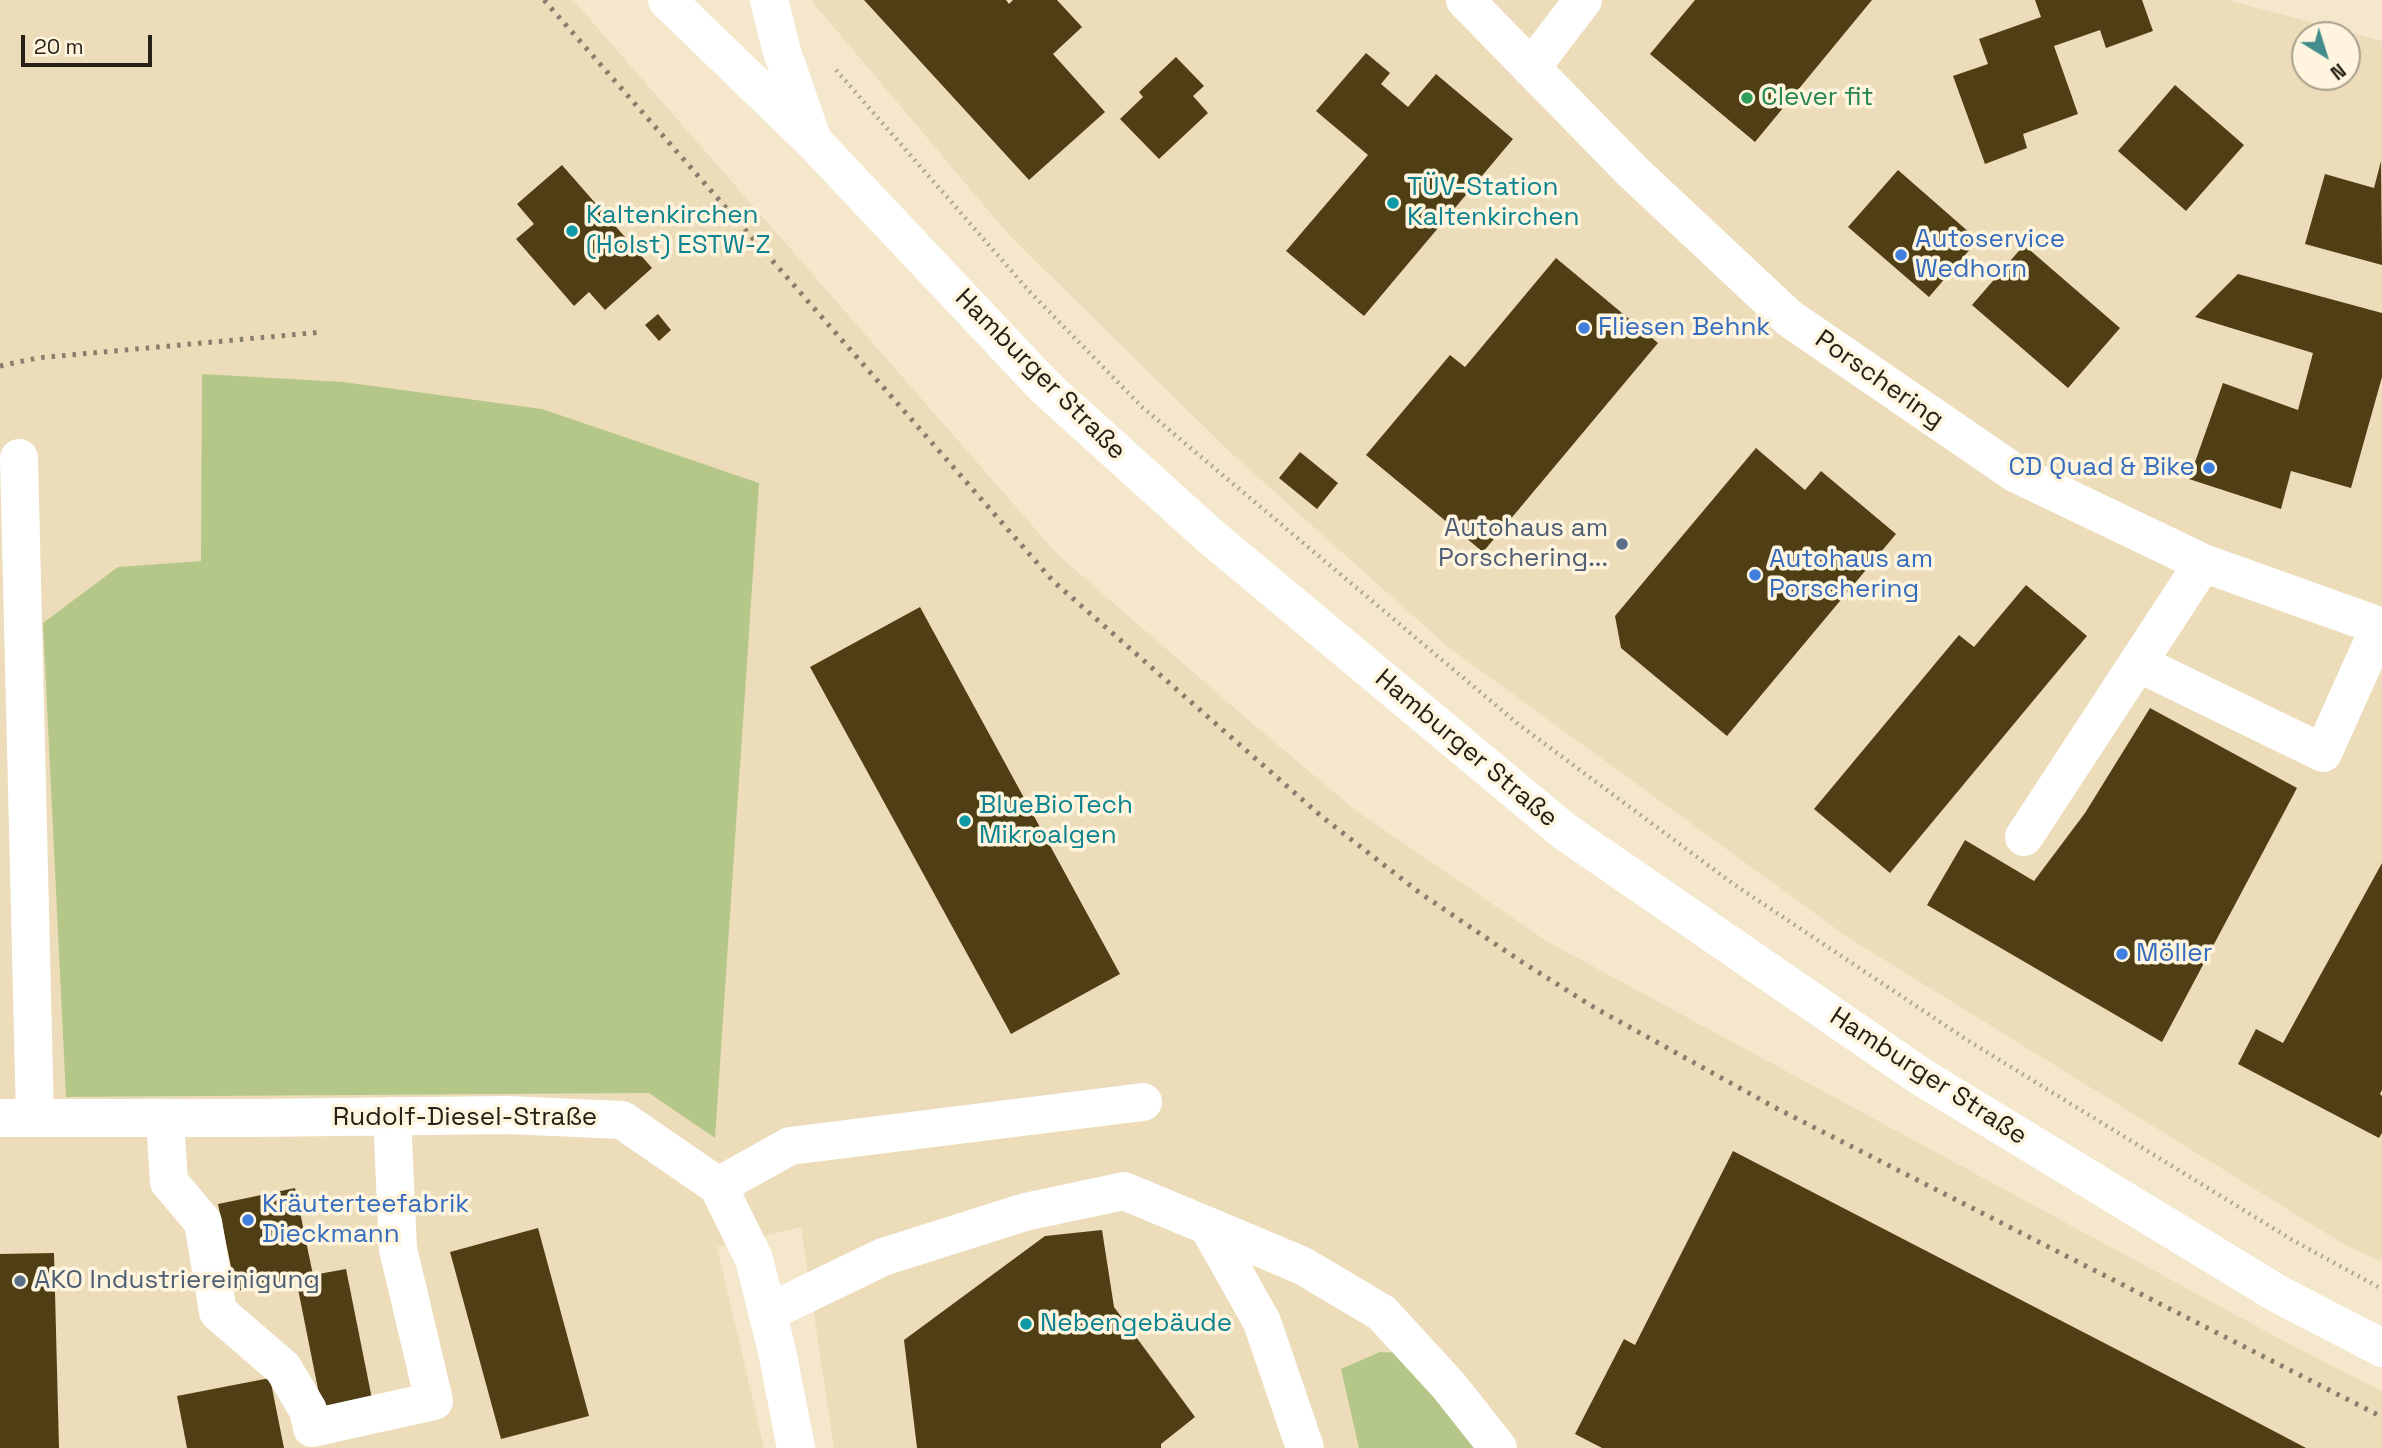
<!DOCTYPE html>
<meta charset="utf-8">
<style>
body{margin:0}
#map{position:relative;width:2382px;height:1448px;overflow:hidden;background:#f4e7cb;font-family:"Space Grotesk",sans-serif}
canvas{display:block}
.north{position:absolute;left:2291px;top:21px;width:70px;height:70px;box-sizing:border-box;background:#fff5de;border:2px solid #a8a08e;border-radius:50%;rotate:142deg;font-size:19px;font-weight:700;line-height:28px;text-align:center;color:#252116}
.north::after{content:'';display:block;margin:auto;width:24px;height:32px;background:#448c8d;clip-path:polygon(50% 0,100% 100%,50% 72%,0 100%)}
.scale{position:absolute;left:21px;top:35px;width:131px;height:32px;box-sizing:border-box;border:4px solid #252116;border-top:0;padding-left:9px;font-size:21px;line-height:24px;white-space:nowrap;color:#252116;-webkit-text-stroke:5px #fff5de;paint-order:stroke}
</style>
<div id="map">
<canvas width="2382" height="1448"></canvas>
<div class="north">N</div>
<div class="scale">20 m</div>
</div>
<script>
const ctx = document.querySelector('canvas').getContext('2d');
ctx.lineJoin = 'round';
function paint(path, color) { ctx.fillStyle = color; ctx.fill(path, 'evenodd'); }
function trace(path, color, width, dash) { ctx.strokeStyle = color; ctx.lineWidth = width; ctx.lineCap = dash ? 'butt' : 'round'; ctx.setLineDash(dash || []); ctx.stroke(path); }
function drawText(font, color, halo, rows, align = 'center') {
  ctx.font = font + ' "Space Grotesk",sans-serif'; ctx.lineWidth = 7; ctx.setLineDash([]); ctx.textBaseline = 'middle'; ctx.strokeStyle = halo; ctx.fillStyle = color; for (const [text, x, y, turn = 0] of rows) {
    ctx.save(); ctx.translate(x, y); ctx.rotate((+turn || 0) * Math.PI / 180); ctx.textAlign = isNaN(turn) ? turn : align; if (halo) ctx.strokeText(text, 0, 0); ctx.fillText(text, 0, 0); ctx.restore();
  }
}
const built = new Path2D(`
 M 0,0 L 573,0 L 1058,555 L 1246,718 L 1355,810 L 1548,942 L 2293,1346 L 2382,1391 L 2382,1448 L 834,1448 L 801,1227 L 717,1247 L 764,1448 L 0,1448 ZM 201,561 L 715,1137 L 649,1093 L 67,1097 L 118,567 Z
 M 811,0 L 2227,0 L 2382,41 L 2382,1262 L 2342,1243 L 1849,938 L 1448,647 L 1231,453 L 1009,235 ZM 2305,35 L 2347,35 L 2347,77 L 2305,77 Z`);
const green = new Path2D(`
 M 202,374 L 343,382 L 542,409 L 759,483 L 715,1138 L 649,1093 L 66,1097 L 43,623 L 118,567 L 201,561 Z
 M 1380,1352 L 1403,1353 L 1482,1448 L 1359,1448 L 1341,1369 Z`);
const building = new Path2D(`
 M 864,0 L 1006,0 L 1009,4 L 1013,0 L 1057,0 L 1082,27 L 1053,54 L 1105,112 L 1029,180 Z
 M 1695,0 L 1872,0 L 1755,142 L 1650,54 Z
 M 2035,0 L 2142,0 L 2153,31 L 2106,48 L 2100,30 L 2054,46 L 2078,114 L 2023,134 L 2027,148 L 1985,164 L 1953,76 L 1988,64 L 1979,39 L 2041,17 Z
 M 1366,53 L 1390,73 L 1381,84 L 1408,107 L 1436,74 L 1513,139 L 1364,316 L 1286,251 L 1368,155 L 1316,111 Z
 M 1176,57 L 1204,86 L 1193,96 L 1208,113 L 1159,159 L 1120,119 L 1143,97 L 1139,92 Z
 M 2175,85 L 2244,145 L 2186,211 L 2118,151 Z
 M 2381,161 L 2382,265 L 2305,244 L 2325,174 L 2374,188 Z
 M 562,165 L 652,268 L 605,310 L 589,292 L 574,306 L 516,239 L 534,224 L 517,204 Z
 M 1898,170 L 1978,240 L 1929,297 L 1848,227 Z
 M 2024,245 L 2120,328 L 2068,388 L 1972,305 Z
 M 1556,258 L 1658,343 L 1483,552 L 1366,455 L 1450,355 L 1465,367 Z
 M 2238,274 L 2382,313 L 2382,377 L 2351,488 L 2291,471 L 2281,509 L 2189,479 L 2223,383 L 2298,410 L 2313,353 L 2195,317 Z
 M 658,314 L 671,330 L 659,341 L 645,325 Z
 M 1756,448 L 1805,490 L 1821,471 L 1896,534 L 1727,736 L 1621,648 L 1615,616 Z
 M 1300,452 L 1338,483 L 1317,509 L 1279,478 Z
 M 2026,585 L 2087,636 L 1890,873 L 1814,809 L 1959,635 L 1974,647 Z
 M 920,607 L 1120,974 L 1011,1034 L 810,667 Z
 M 2150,708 L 2297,788 L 2162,1042 L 1927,905 L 1965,840 L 2034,881 L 2085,813 Z
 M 2382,863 L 2382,1090 L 2380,1094 L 2382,1096 L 2382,1133 L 2379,1138 L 2238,1064 L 2256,1029 L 2283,1043 Z
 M 1733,1151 L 2230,1408 L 2306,1448 L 1602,1448 L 1575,1434 L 1624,1339 L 1635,1345 Z
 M 295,1188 L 313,1275 L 346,1269 L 372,1399 L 322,1409 L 296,1279 L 236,1291 L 218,1204 Z
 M 538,1228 L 589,1416 L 501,1439 L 450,1252 Z
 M 1102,1230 L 1114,1307 L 1195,1417 L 1161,1444 L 1161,1448 L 917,1448 L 904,1340 L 1045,1236 Z
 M 54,1253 L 59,1448 L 0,1448 L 0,1254 Z
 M 270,1378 L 284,1448 L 187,1448 L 177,1396 Z`);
const path = new Path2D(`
 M 836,70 L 1029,291 L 1142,407 L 1518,724 L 1732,883 L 1967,1040 L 2294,1241 L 2382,1289`);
const minor = new Path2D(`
 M 769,0 L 782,52 L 813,141
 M 1465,0 L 1632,171 L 1789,318 L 2015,473 L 2203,563 L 2382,627
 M 1531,68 L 1583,0
 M 19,458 L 35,1118
 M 2138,663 L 2323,753 L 2380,626
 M 2024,837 L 2203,563
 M 0,1118 L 255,1118 L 508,1115 L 622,1120 L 718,1186 L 754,1259 L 777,1351 L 796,1448
 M 165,1118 L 169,1182 L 203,1222 L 218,1312 L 283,1368 L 308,1410 L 312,1428 L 434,1401 L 398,1249 L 392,1116
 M 718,1186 L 790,1146 L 1143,1102
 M 1208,1226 L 1303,1266 L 1382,1313 L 1449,1386 L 1498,1448
 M 767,1313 L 883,1257 L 1025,1212 L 1124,1191 L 1208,1226 L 1262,1322 L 1305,1448`);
const major = new Path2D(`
 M 667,0 L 813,141 L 1045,387 L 1210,536 L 1564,831 L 1920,1076 L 2278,1294 L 2382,1348`);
const rail = new Path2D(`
 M 544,0 L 1053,581 L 1321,816 L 1420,893 L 1522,962 L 1595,1008 L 1774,1107 L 2382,1417
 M 0,366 L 37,358 L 323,332`);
const markers = [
 [1747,98,7,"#2e9e5b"],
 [1393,203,7,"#0f9aa8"],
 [572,231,7,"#0f9aa8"],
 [1901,255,7,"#3f7fe0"],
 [1584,328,7,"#3f7fe0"],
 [2209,468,7,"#3f7fe0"],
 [1622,544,7,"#5c6f8a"],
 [1755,575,7,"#3f7fe0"],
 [965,821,7,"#0f9aa8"],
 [2122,954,7,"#3f7fe0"],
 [248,1220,7,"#3f7fe0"],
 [20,1281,7,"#5c6f8a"],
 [1026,1324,7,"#0f9aa8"]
];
const leisureNames = [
 ["Clever fit",1761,98]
];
const cultureNames = [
 ["TÜV-Station",1407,188],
 ["Kaltenkirchen",1407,218],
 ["Kaltenkirchen",586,216],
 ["(Holst) ESTW-Z",586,246],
 ["BlueBioTech",979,806],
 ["Mikroalgen",979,836],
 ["Nebengebäude",1040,1324]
];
const shopNames = [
 ["Autoservice",1915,240],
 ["Wedhorn",1915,270],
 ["Fliesen Behnk",1598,328],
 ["CD Quad & Bike",2195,468,"right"],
 ["Autohaus am",1769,560],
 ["Porschering",1769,590],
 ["Möller",2136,954],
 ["Kräuterteefabrik",262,1205],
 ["Dieckmann",262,1235]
];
const streetNames = [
 ["Hamburger Straße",1040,375,45],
 ["Porschering",1879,380,35],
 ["Hamburger Straße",1466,749,40],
 ["Hamburger Straße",1928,1077,33],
 ["Rudolf-Diesel-Straße",465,1118]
];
const serviceNames = [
 ["Autohaus am",1608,529],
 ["Porschering...",1608,559],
 ["AKO Industriereinigung",34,1281,"left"]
];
paint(built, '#ecdcb9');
paint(green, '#b4c788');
paint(building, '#503f15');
trace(path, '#b1a791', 4.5, [2, 5]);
trace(minor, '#fff', 38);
trace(major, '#fff', 38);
trace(rail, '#877f6c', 5, [3.5, 7]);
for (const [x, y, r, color] of markers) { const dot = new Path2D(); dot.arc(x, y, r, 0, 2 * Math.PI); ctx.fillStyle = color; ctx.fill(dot); trace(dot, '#fff5de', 2.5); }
drawText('26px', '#27864d', '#fff5de', leisureNames, 'left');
drawText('26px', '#0d838f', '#fff5de', cultureNames, 'left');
drawText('26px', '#366cbe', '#fff5de', shopNames, 'left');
drawText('26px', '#252116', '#fff5de', streetNames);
drawText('26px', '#4e5e75', '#fff5de', serviceNames, 'right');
</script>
